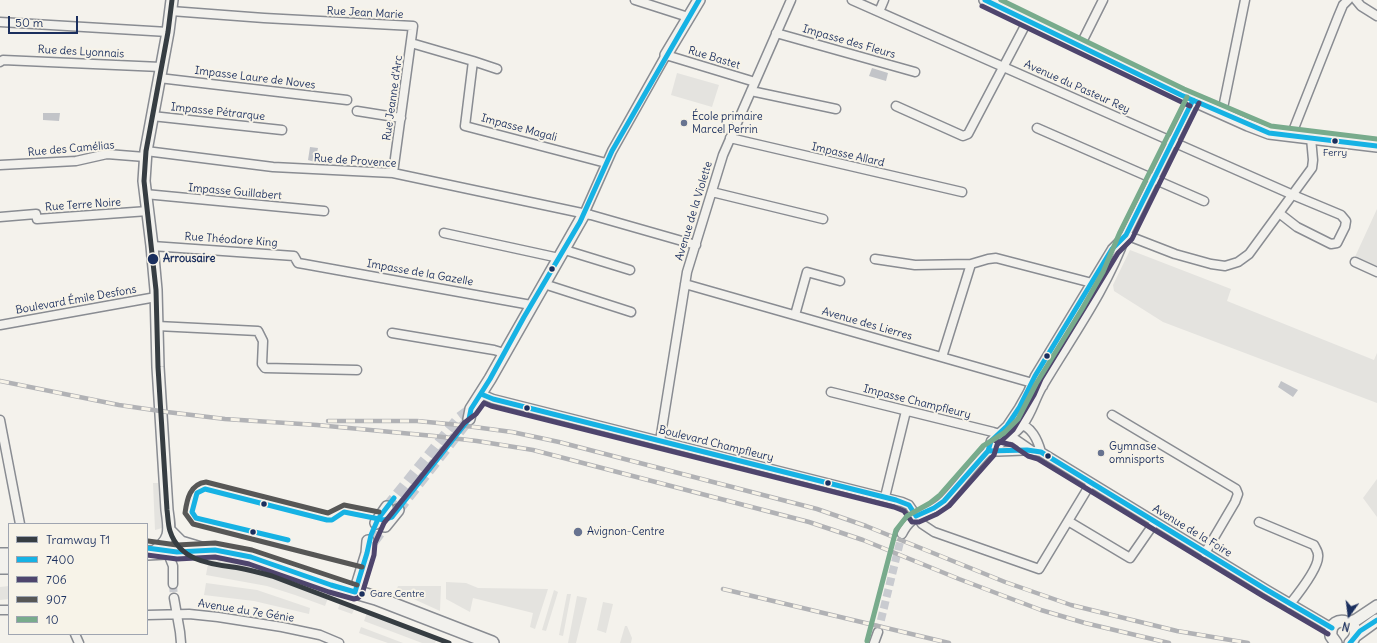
<!DOCTYPE html>
<meta charset="utf-8">
<style>
body{margin:0}
#map{position:relative;width:1377px;height:643px;overflow:hidden;background:#f4f2ec;font-family:Delius,sans-serif}
canvas{display:block}
.legend{position:absolute;left:8px;top:523px;width:140px;height:112px;box-sizing:border-box;background:#f7f3e8;border:1px solid #9fa5b1;margin:0;padding:5px 7px;list-style:none;font-size:12px;color:#1b2f5e}
.legend li{display:flex;align-items:center;gap:8px;height:20px}
.legend b{width:20px;border:1px solid #9fa5b1}
.north{position:absolute;left:1329px;top:595px;width:40px;height:40px;-webkit-text-stroke:3px #f7f3e8;paint-order:stroke;rotate:194deg;font-size:11px;font-weight:700;line-height:16px;text-align:center;color:#1b2f5e}
.north::after{content:'';display:block;margin:auto;width:14px;height:18px;background:#1b2f5e;clip-path:polygon(50% 0,100% 100%,50% 72%,0 100%)}
.scale{position:absolute;left:8px;top:16px;width:70px;height:18px;box-sizing:border-box;border:2px solid #1b2f5e;border-top:0;padding-left:5px;font-size:12px;line-height:14px;white-space:nowrap;color:#1b2f5e;-webkit-text-stroke:3px #f7f3e8;paint-order:stroke}
</style>
<div id="map">
<canvas width="1377" height="643"></canvas>
<ul class="legend">
<li><b style="height:5px;background:#363d42"></b>Tramway T1</li>
<li><b style="height:5px;background:#16b2e4"></b>7400</li>
<li><b style="height:5px;background:#4e456d"></b>706</li>
<li><b style="height:5px;background:#575756"></b>907</li>
<li><b style="height:5px;background:#78ab8c"></b>10</li>
</ul>
<div class="north">N</div>
<div class="scale">50 m</div>
</div>
<script>
const ctx = document.querySelector('canvas').getContext('2d');
ctx.lineJoin = 'round';
function paint(path, color) { ctx.fillStyle = color; ctx.fill(path, 'evenodd'); }
function trace(path, color, width, dash) { ctx.strokeStyle = color; ctx.lineWidth = width; ctx.lineCap = dash ? 'butt' : 'round'; ctx.setLineDash(dash || []); ctx.stroke(path); }
function drawText(font, color, halo, rows, align = 'center') {
  ctx.font = font + ' Delius,sans-serif'; ctx.lineWidth = 4; ctx.setLineDash([]); ctx.textBaseline = 'middle'; ctx.strokeStyle = halo; ctx.fillStyle = color; for (const [text, x, y, turn = 0] of rows) {
    ctx.save(); ctx.translate(x, y); ctx.rotate((+turn || 0) * Math.PI / 180); ctx.textAlign = isNaN(turn) ? turn : align; if (halo) ctx.strokeText(text, 0, 0); ctx.fillText(text, 0, 0); ctx.restore();
  }
}
const green = new Path2D(`
 M 677,73 L 719,85 L 712,107 L 671,95 Z
 M 1377,209 L 1377,269 L 1354,259 Z
 M 1130,250 L 1231,289 L 1227,301 L 1374,360 L 1377,353 L 1377,403 L 1163,322 L 1114,291 L 1113,285 Z
 M 1377,479 L 1377,517 L 1363,498 Z
 M 153,483 L 158,483 L 162,528 L 155,530 Z
 M 209,558 L 251,564 L 331,590 L 325,606 L 295,595 L 267,586 L 206,575 Z
 M 446,582 L 466,583 L 478,588 L 548,589 L 535,629 L 530,627 L 533,613 L 473,598 L 470,612 L 446,599 Z
 M 206,583 L 257,590 L 310,608 L 309,614 L 254,601 L 204,595 Z
 M 9,586 L 9,599 L 0,600 L 0,587 Z
 M 398,586 L 441,586 L 440,611 L 396,591 Z
 M 554,590 L 558,592 L 546,631 L 542,630 Z
 M 567,594 L 571,594 L 563,636 L 559,635 Z
 M 577,596 L 587,598 L 576,643 L 568,643 Z
 M 341,600 L 356,605 L 352,614 L 338,609 Z
 M 603,602 L 613,604 L 606,633 L 597,630 Z
 M 368,610 L 437,636 L 435,643 L 422,643 L 364,621 Z
 M 625,626 L 627,626 L 632,638 L 631,643 L 620,643 Z
 M 361,627 L 403,643 L 388,643 L 359,633 Z`);
const water = new Path2D(`
 M 872,68 L 888,73 L 886,81 L 869,76 Z
 M 43,113 L 60,113 L 59,121 L 43,120 Z
 M 310,147 L 318,148 L 315,162 L 308,160 Z
 M 1281,381 L 1298,390 L 1293,397 L 1278,387 Z`);
const streetTunnel = new Path2D(`
 M 173,584 L 174,598
 M 878,632 L 902,534`);
const secondaryTunnel = new Path2D(`
 M 387,507 L 459,418 L 471,409
 M 398,510 L 469,419
 M 373,542 L 385,526`);
const street = new Path2D(`
 M 635,0 L 688,17
 M 852,0 L 1293,195 L 1341,215 L 1346,221 L 1345,227 L 1337,243 L 1331,244 L 1297,227 L 1279,213
 M 1356,0 L 1361,6 L 1377,16
 M 171,11 L 264,18 L 413,26 L 393,173
 M 879,12 L 884,0
 M 0,22 L 168,32
 M 776,33 L 915,72
 M 411,43 L 473,61 L 465,126 L 606,163
 M 1080,46 L 1103,0
 M 473,61 L 497,69
 M 0,62 L 3,60 L 161,67
 M 159,78 L 347,100
 M 751,91 L 836,109
 M 896,106 L 963,136 L 968,134 L 1028,20
 M 357,111 L 401,118
 M 1222,113 L 1245,0
 M 152,116 L 282,130
 M 1037,128 L 1204,201
 M 1291,136 L 1338,17 L 1343,5 L 1348,0
 M 730,138 L 962,192
 M 146,151 L 273,167 L 393,173 L 591,215 L 696,245
 M 0,165 L 76,161 L 107,154 L 145,157
 M 712,192 L 823,219
 M 145,194 L 324,211
 M 584,214 L 612,151 L 666,55 L 755,82
 M 0,217 L 36,214 L 37,219 L 148,211
 M 444,233 L 559,258
 M 1126,235 L 1175,254 L 1211,264 L 1225,266 L 1238,262 L 1249,254 L 1312,168 L 1313,160 L 1311,138
 M 152,246 L 294,256 L 298,263 L 304,264 L 531,305
 M 565,250 L 630,270
 M 875,259 L 915,265 L 971,264
 M 1355,262 L 1377,272
 M 544,284 L 631,312
 M 685,284 L 1043,386
 M 795,315 L 807,272 L 840,281
 M 0,325 L 156,297
 M 157,326 L 258,331 L 263,341 L 262,364 L 265,368 L 357,370
 M 392,333 L 494,350 L 504,353
 M 942,357 L 971,264 L 988,259 L 996,258 L 1092,283
 M 831,392 L 993,432 L 1015,439 L 1031,450
 M 481,394 L 493,399 L 902,502 L 909,505 L 922,524 L 934,532 L 1039,569 L 1091,483
 M 1112,415 L 1236,489 L 1238,494 L 1235,502 L 1205,553
 M 0,420 L 20,524
 M 1018,425 C 1031,424 1038,441 1041,452
 M 660,441 L 687,272 L 723,155 L 791,0
 M 988,451 L 991,441 L 1007,426 L 1019,408 L 1028,392 L 1035,376 L 1112,249 L 1124,237
 M 989,451 C 1007,453 1022,448 1041,452 L 1267,590 L 1332,628
 M 885,497 L 906,411
 M 1068,521 L 1130,558 L 1155,522
 M 1259,522 L 1314,545 C 1316,549 1319,552 1318,557 C 1318,569 1298,594 1290,604
 M 902,534 C 913,511 930,516 945,500 C 960,484 973,466 988,451 C 1000,445 1017,433 1024,423 C 1032,412 1035,399 1042,387 C 1071,338 1107,289 1126,235 L 1193,100
 M 167,551 L 173,566 L 173,584
 M 174,598 L 180,632 L 181,643
 M 0,610 L 9,610
 M 147,615 L 189,614 L 218,617 L 282,627 L 320,635 L 339,643
 M 75,634 L 79,643
 M 874,643 L 878,632`);
const secondary = new Path2D(`
 M 985,0 L 1181,95 L 1248,125 L 1269,133 L 1377,146
 M 666,55 L 699,0
 M 469,419 L 471,409 L 490,379 L 584,214
 M 376,523 L 387,507
 M 385,526 L 398,510
 M 169,530 L 181,542 L 201,548
 M 152,553 C 172,540 170,531 167,510 L 158,367 L 156,290 L 152,246 L 144,181 L 146,151 L 168,32 L 172,0
 M 355,592 L 367,553 L 368,541
 M 1349,623 L 1356,620 L 1377,606
 M 1355,636 L 1377,620
 M 1336,643 L 1331,636 C 1328,609 1370,624 1350,643`);
const primary = new Path2D(`
 M 147,553 L 205,550 L 251,557 L 291,570 L 331,585 L 376,598 L 492,643
 M 0,555 L 9,555
 M 0,567 L 9,567`);
const rail = new Path2D(`
 M 0,381 L 119,405 L 167,412 L 225,419 L 317,425 L 434,436 L 477,441 L 533,450 L 809,522 L 863,540 L 959,579 L 1041,610 L 1085,623 L 1169,643
 M 328,421 L 417,421 L 459,425 L 512,432 L 559,442 L 817,509 L 866,526 L 1005,582 L 1071,605 L 1177,631 L 1248,643
 M 723,589 L 949,643`);
const bus1 = new Path2D(`
 M 985,0 L 1181,95 L 1269,133 L 1377,146
 M 481,394 L 493,399 L 896,500 L 909,505 L 916,516
 M 988,451 L 1027,450 L 1041,452 L 1267,590 L 1332,628
 M 916,516 L 934,508 L 944,501 L 988,451 L 991,441 L 1007,426 L 1019,408 L 1035,376 L 1112,249 L 1126,235 L 1193,100
 M 392,517 L 469,419 L 471,409 L 490,379 L 524,317 L 580,222 L 612,151 L 699,0
 M 288,540 L 196,518 L 192,512 L 197,493 L 205,489 L 327,520 L 332,520 L 344,512 L 384,520 L 392,517
 M 147,548 L 177,552 L 215,550 L 251,557 L 331,585 L 355,592
 M 355,592 L 367,553 L 371,535 L 378,519 L 394,498
 M 1350,643 L 1360,631 L 1377,620`);
const bus2 = new Path2D(`
 M 982,6 L 1190,106
 M 996,441 L 1012,445 L 1028,456 L 1038,459 L 1263,596 L 1328,634
 M 147,555 L 177,559 L 215,557 L 249,564 L 329,592 L 354,599 L 358,598 L 362,594 L 374,555 L 375,543 L 384,523 L 464,423 L 476,414 L 484,403 L 491,406 L 894,507 L 904,511 L 912,522 L 919,522 L 937,514 L 949,506 L 994,455 L 997,445 L 1013,430 L 1034,395 L 1041,379 L 1118,253 L 1132,239 L 1199,103`);
const bus3 = new Path2D(`
 M 148,541 L 177,545 L 215,543 L 252,550 L 357,585
 M 362,567 L 193,524 L 185,513 C 187,499 190,484 206,482 L 328,513 L 344,505 L 379,512`);
const bus4 = new Path2D(`
 M 1001,0 L 1184,89 L 1271,126 L 1377,139
 M 867,641 L 896,530 L 907,516 L 930,503 L 940,495 L 983,446 L 1004,433 L 1018,419 L 1036,384 L 1082,309 L 1103,272 L 1120,232 L 1187,97`);
const tram1 = new Path2D(`
 M 172,0 L 168,32 L 146,151 L 144,181 L 156,290 L 158,367 L 167,510 C 168,517 168,525 170,531 C 180,562 212,564 239,568 C 250,570 261,573 272,576 L 449,643`);
const markers = [
 [684,123,4,"#677390"],
 [1335,141,3.5,"#1b2f5e"],
 [153,259,6,"#1b2f5e"],
 [552,269,3.5,"#1b2f5e"],
 [1047,356,3.5,"#1b2f5e"],
 [527,408,3.5,"#1b2f5e"],
 [1101,453,4,"#677390"],
 [1048,456,3.5,"#1b2f5e"],
 [828,483,3.5,"#1b2f5e"],
 [264,504,3.5,"#1b2f5e"],
 [253,532,3.5,"#1b2f5e"],
 [578,532,5,"#677390"],
 [362,594,3.5,"#1b2f5e"]
];
const busNames = [
 ["Ferry",1335,153],
 ["Gare Centre",370,594,"left"]
];
const streetNames = [
 ["Rue Jean Marie",365,13,3],
 ["Impasse des Fleurs",849,42,16],
 ["Rue des Lyonnais",81,52,3],
 ["Rue Bastet",714,58,17],
 ["Impasse Laure de Noves",255,78,7],
 ["Avenue du Pasteur Rey",1077,87,24],
 ["Rue Jeanne d'Arc",393,98,-82],
 ["Impasse Pétrarque",218,112,6],
 ["Impasse Magali",519,128,15],
 ["Rue des Camélias",71,149,-5],
 ["Impasse Allard",848,155,13],
 ["Rue de Provence",355,161,4],
 ["Impasse Guillabert",235,192,5],
 ["Rue Terre Noire",83,205,-4],
 ["Avenue de la Violette",694,211,-73],
 ["Rue Théodore King",231,240,4],
 ["Impasse de la Gazelle",420,273,10],
 ["Boulevard Émile Desfons",76,300,-10],
 ["Avenue des Lierres",867,324,16],
 ["Impasse Champfleury",917,402,14],
 ["Boulevard Champfleury",716,444,14],
 ["Avenue de la Foire",1192,531,31],
 ["Avenue du 7e Génie",246,611,9]
];
const poiNames = [
 ["École primaire",692,117],
 ["Marcel Perrin",692,130],
 ["Gymnase",1109,447],
 ["omnisports",1109,460],
 ["Avignon-Centre",587,532]
];
const stopNames = [
 ["Arrousaire",163,259]
];
paint(green, '#e4e3df');
paint(water, '#c2c4c8');
trace(streetTunnel, '#c9cbd0', 8, [8, 4]);
trace(secondaryTunnel, '#c9cbd0', 11, [11, 5.5]);
trace(street, '#898c92', 11);
trace(secondary, '#898c92', 14);
trace(primary, '#898c92', 16);
trace(street, '#f2f1ed', 8);
trace(secondary, '#f2f1ed', 11);
trace(primary, '#f2f1ed', 13);
trace(rail, '#b1b2b5', 4.5);
trace(rail, '#f7f3e8', 3, [9]);
trace(bus1, '#16b2e4', 5);
trace(bus2, '#4e456d', 5);
trace(bus3, '#575756', 5);
trace(bus4, '#78ab8c', 5);
trace(tram1, '#363d42', 5);
for (const [x, y, r, color] of markers) { const dot = new Path2D(); dot.arc(x, y, r, 0, 2 * Math.PI); ctx.fillStyle = color; ctx.fill(dot); trace(dot, '#f7f3e8', 1.5); }
drawText('10px', '#1b2f5e', '#f7f3e8', busNames);
drawText('11px', '#1b2f5e', '#f7f3e8', streetNames);
drawText('11px', '#1b2f5e', '#f7f3e8', poiNames, 'left');
drawText('bold 11px', '#1b2f5e', '#f7f3e8', stopNames, 'left');
</script>
